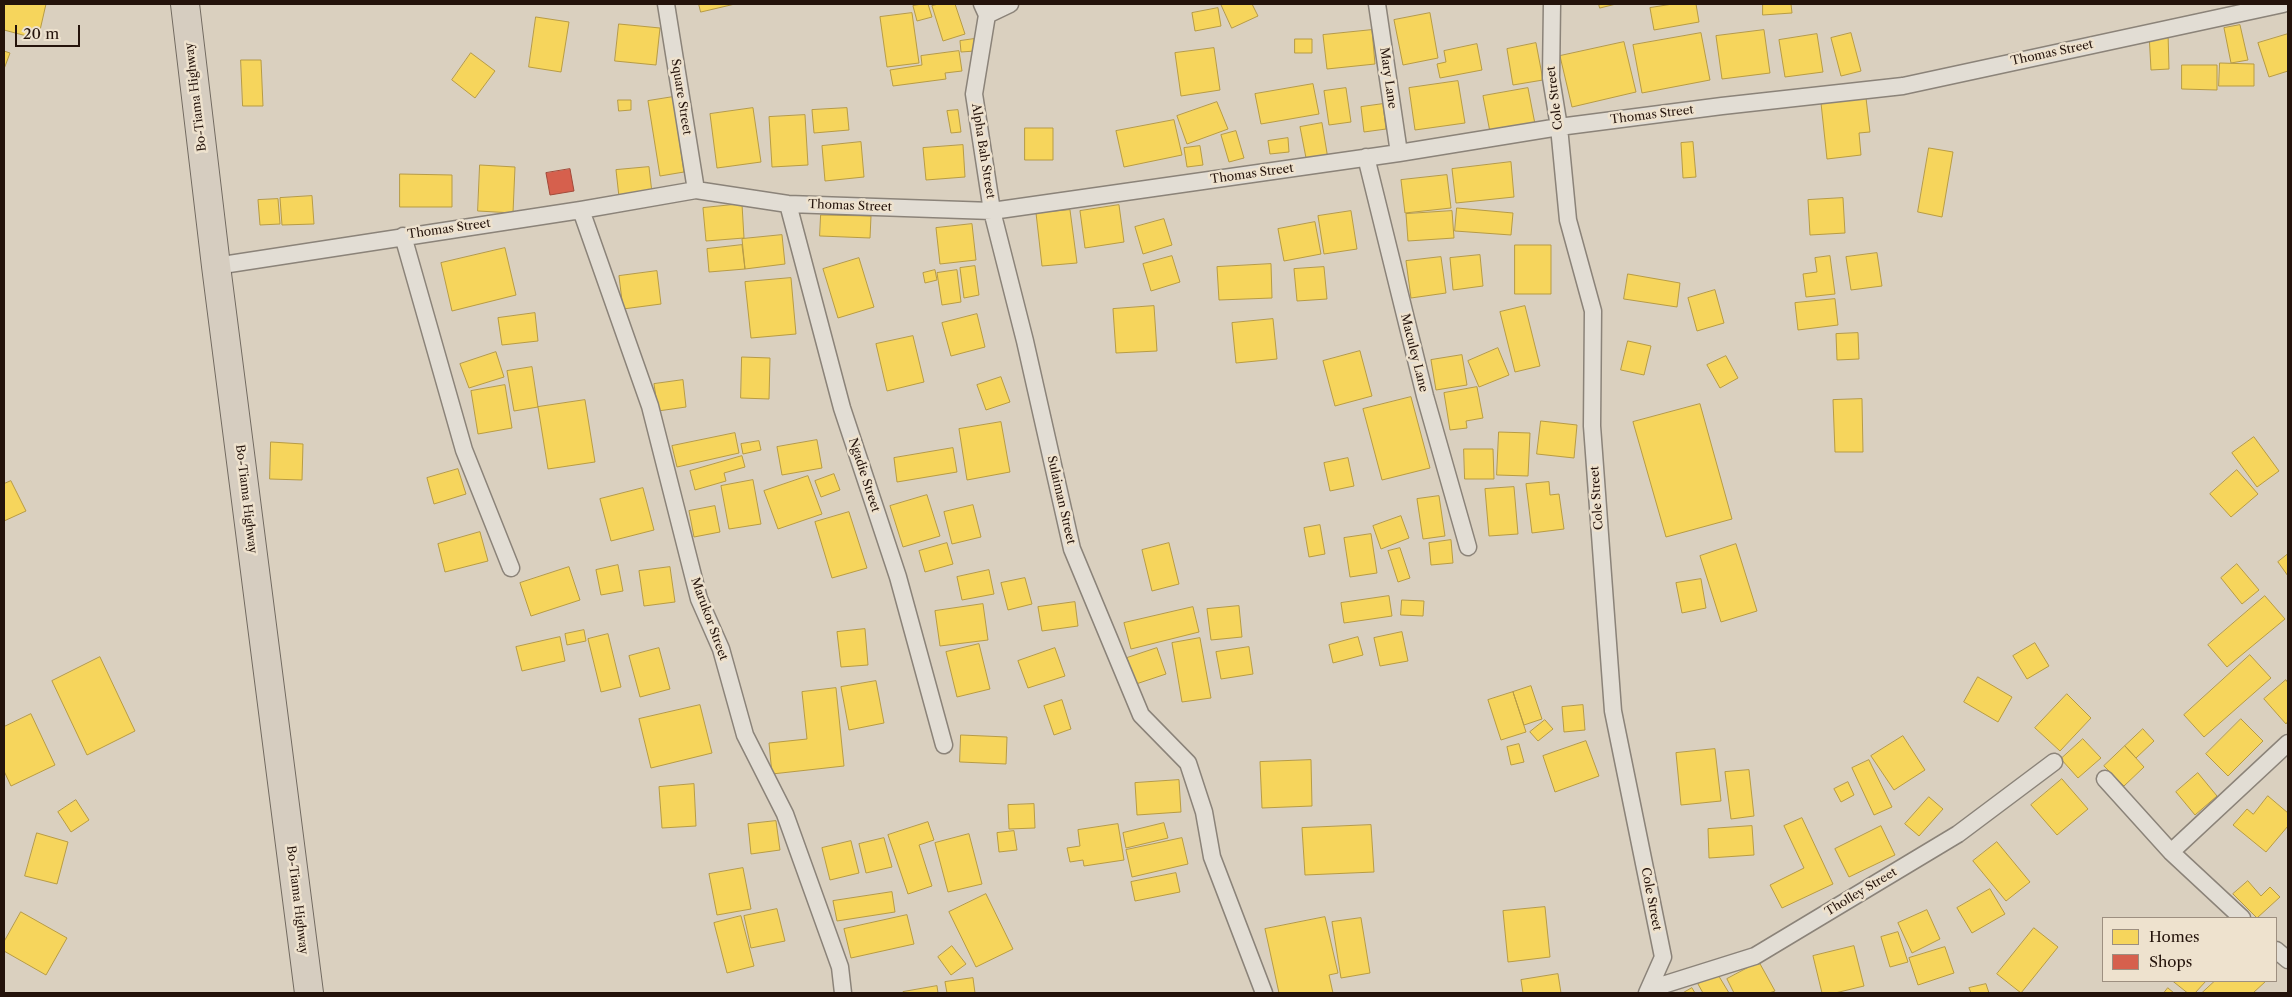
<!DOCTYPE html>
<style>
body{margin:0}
#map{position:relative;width:2292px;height:997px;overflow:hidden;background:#dad0bf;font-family:"Libre Caslon Text",serif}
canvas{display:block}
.frame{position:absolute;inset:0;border:5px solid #24130b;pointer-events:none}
.legend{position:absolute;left:2102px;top:917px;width:175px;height:65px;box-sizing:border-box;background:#eee2ce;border:1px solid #9d8f80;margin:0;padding:6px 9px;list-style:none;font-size:15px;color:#24130b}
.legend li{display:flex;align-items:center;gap:10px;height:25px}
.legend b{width:25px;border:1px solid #9d8f80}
.scale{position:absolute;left:15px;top:25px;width:65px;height:22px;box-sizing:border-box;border:2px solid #24130b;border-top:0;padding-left:6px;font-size:15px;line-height:18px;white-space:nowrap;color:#24130b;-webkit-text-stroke:4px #eee2ce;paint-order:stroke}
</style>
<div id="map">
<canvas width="2292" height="997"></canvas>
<div class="frame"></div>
<ul class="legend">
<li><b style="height:14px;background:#f6d55c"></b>Homes</li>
<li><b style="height:14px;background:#d6604d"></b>Shops</li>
</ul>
<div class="scale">20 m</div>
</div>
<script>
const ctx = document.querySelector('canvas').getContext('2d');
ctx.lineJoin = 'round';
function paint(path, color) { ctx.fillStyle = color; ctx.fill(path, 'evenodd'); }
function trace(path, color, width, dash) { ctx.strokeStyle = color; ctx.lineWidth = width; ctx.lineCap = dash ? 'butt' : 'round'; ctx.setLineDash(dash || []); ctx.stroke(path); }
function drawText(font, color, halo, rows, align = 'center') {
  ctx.font = font + ' "Libre Caslon Text",serif'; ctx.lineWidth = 5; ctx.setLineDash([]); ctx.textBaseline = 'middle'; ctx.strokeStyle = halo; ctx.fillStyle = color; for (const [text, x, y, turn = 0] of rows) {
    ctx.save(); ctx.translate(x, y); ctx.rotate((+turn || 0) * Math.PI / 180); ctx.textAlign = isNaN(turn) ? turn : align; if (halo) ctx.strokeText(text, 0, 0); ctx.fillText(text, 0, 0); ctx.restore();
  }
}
const homes = new Path2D(`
 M 4,4 L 46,4 L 38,39 L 4,30 Z
 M 699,4 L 735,4 L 701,12 Z
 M 922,4 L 928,4 L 932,17 L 917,21 L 913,6 Z
 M 939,4 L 955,4 L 965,34 L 943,41 L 932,6 Z
 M 1221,4 L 1252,4 L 1258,16 L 1232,28 Z
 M 1599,4 L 1616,4 L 1600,8 Z
 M 1673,4 L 1696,4 L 1699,22 L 1654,30 L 1650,8 Z
 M 1763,4 L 1791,4 L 1792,13 L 1763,15 Z
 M 1218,8 L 1221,26 L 1195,31 L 1192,13 Z
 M 912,13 L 919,63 L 887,67 L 880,17 Z
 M 1430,13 L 1438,58 L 1403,65 L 1394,20 Z
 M 536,17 L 569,22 L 561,72 L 529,67 Z
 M 619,24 L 660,28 L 656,65 L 615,61 Z
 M 2240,25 L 2248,60 L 2231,63 L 2224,28 Z
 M 1372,30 L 1375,64 L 1327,69 L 1323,35 Z
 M 1764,30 L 1770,73 L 1722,79 L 1716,36 Z
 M 2168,32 L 2169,69 L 2151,70 L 2149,33 Z
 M 1701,33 L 1710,80 L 1642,93 L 1633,45 Z
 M 1851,33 L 1861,71 L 1841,76 L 1831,38 Z
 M 1817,34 L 1823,72 L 1785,77 L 1779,40 Z
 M 2288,34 L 2288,71 L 2269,77 L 2258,43 Z
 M 974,39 L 975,51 L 961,52 L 960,41 Z
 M 1295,39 L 1312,39 L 1312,53 L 1295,53 Z
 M 1624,42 L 1636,92 L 1572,107 L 1560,56 Z
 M 1536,43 L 1543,80 L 1513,85 L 1507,49 Z
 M 1477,44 L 1482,70 L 1440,78 L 1437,64 L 1446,62 L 1444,51 Z
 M 1214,48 L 1220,90 L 1181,96 L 1175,53 Z
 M 4,51 L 10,53 L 4,69 Z
 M 959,51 L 962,71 L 945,73 L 946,79 L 893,86 L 890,70 L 922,65 L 921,56 Z
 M 471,53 L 495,71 L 475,98 L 452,80 Z
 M 241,60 L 261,60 L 263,106 L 243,106 Z
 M 2220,63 L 2254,64 L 2254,86 L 2219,86 Z
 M 2182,65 L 2217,65 L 2217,90 L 2182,89 Z
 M 1458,81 L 1465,123 L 1415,130 L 1409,88 Z
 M 1313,84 L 1319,114 L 1261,124 L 1255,94 Z
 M 1346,88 L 1351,122 L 1329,125 L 1324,91 Z
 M 1528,88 L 1535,124 L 1490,132 L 1483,96 Z
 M 673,97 L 684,172 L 660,176 L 648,101 Z
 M 1866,98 L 1870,132 L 1859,133 L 1861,155 L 1827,159 L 1821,103 Z
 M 618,100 L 631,100 L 631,110 L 619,111 Z
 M 1217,102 L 1228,129 L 1187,144 L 1177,116 Z
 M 1383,104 L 1386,129 L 1364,132 L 1361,107 Z
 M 753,108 L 761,162 L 717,168 L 710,114 Z
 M 847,108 L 849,130 L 814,133 L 812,110 Z
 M 958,110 L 961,132 L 951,133 L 947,111 Z
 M 805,115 L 808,165 L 772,167 L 769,117 Z
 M 1174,120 L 1182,155 L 1124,167 L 1116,131 Z
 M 1322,123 L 1328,159 L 1307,163 L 1300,127 Z
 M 1025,128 L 1053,128 L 1053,160 L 1025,160 Z
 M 1236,131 L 1244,158 L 1229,162 L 1221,135 Z
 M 1288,138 L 1289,152 L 1270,154 L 1268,141 Z
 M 861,142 L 864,177 L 825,181 L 822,146 Z
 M 1693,142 L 1696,177 L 1683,178 L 1681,143 Z
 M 963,145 L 965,177 L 926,180 L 923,148 Z
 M 1200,146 L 1203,165 L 1187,167 L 1184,148 Z
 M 1929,148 L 1953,152 L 1942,217 L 1918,212 Z
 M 1511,162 L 1514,197 L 1456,203 L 1452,169 Z
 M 480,165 L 515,167 L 513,213 L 478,211 Z
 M 649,167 L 652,193 L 619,197 L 616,170 Z
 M 400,174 L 452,175 L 452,207 L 400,207 Z
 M 1447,175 L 1451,208 L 1405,213 L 1401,180 Z
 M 312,196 L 314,224 L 282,225 L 280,198 Z
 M 1843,198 L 1845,233 L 1810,235 L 1808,200 Z
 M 278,199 L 280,224 L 260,225 L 258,200 Z
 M 742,204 L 744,238 L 706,241 L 703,208 Z
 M 1119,205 L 1124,242 L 1085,248 L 1080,211 Z
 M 1457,208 L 1513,213 L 1511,235 L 1455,231 Z
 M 1070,210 L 1077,263 L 1042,266 L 1036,213 Z
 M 1351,211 L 1357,249 L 1324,254 L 1318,216 Z
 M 1452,211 L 1454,238 L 1408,241 L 1406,214 Z
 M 821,215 L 871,216 L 870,238 L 820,236 Z
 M 1164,219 L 1172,245 L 1143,254 L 1135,227 Z
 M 1315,222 L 1321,254 L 1284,261 L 1278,229 Z
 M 972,224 L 976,260 L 940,264 L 936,228 Z
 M 782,235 L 785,264 L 745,269 L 742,239 Z
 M 742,245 L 745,269 L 709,272 L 707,249 Z
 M 1515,245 L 1551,245 L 1551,294 L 1515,294 Z
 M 505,248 L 516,295 L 452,311 L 441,263 Z
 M 1877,253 L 1882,286 L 1851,290 L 1846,257 Z
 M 1480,255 L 1483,286 L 1453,290 L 1450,258 Z
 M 1172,256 L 1180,282 L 1151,291 L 1143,264 Z
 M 1830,256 L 1835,294 L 1806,297 L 1803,274 L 1817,272 L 1815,258 Z
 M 1441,257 L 1446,293 L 1411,298 L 1406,261 Z
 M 859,258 L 874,307 L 838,318 L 823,269 Z
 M 1271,264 L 1272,298 L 1219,300 L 1217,267 Z
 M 975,266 L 979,295 L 964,298 L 960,268 Z
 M 1324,267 L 1327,299 L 1297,301 L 1294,269 Z
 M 935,270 L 937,280 L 925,283 L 923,273 Z
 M 957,270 L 961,302 L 942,305 L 937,273 Z
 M 657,271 L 661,304 L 623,309 L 619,276 Z
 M 1628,274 L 1680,283 L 1677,307 L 1624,299 Z
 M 791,278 L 796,334 L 751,338 L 745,282 Z
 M 1715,290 L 1724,323 L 1697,331 L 1688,298 Z
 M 1835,299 L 1838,325 L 1798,330 L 1795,303 Z
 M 1154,306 L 1157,351 L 1116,353 L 1113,309 Z
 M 1525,306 L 1540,366 L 1515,372 L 1500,312 Z
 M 535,313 L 538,341 L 502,345 L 498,318 Z
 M 977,314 L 985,347 L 951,356 L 942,323 Z
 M 1273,319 L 1277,359 L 1236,363 L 1232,323 Z
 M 1858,333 L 1859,359 L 1837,360 L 1836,334 Z
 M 913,336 L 924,382 L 887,391 L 876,344 Z
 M 1628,341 L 1651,346 L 1644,375 L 1621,370 Z
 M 1498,348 L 1509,375 L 1479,387 L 1468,361 Z
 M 1360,351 L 1372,396 L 1335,406 L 1323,361 Z
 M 496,352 L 504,377 L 469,388 L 460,364 Z
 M 1462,355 L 1467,385 L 1436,390 L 1431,360 Z
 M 1726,356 L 1738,378 L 1720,388 L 1707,365 Z
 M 742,357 L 770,358 L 769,399 L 741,398 Z
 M 532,367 L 538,407 L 514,411 L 507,371 Z
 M 1001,377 L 1010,402 L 986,410 L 977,385 Z
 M 683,380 L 686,407 L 658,411 L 654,384 Z
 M 505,385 L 512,428 L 478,434 L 471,391 Z
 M 1477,387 L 1483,418 L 1466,421 L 1467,428 L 1450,430 L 1444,393 Z
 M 1411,397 L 1430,468 L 1382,480 L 1363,409 Z
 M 1862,399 L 1863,452 L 1835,452 L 1833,400 Z
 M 585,400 L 595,462 L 548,469 L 538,407 Z
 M 1700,404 L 1732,519 L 1666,537 L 1633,422 Z
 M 1541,421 L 1577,425 L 1574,458 L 1537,454 Z
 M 1001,422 L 1010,472 L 967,480 L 959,429 Z
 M 1499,432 L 1530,433 L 1528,476 L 1497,475 Z
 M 735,433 L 739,453 L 677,467 L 672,446 Z
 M 2254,437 L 2279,471 L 2257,487 L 2232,453 Z
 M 817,440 L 822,468 L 782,475 L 777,447 Z
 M 759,441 L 761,450 L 743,454 L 741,444 Z
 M 271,442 L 303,444 L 302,480 L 270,479 Z
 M 953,448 L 957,472 L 897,482 L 894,458 Z
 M 1464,449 L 1493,449 L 1494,479 L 1465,479 Z
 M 742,456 L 745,467 L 724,473 L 726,481 L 695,490 L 690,471 Z
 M 1348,458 L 1354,486 L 1330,491 L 1324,463 Z
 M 458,469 L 466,494 L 434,504 L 427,478 Z
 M 2237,470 L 2258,494 L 2231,517 L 2210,494 Z
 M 834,474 L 840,490 L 821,497 L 815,481 Z
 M 808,476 L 822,514 L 778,529 L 764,491 Z
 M 753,480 L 761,524 L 729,529 L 721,486 Z
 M 11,481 L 26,511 L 4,521 L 4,484 Z
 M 1549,482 L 1550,495 L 1559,494 L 1564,529 L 1532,533 L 1526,484 Z
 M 1514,487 L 1518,534 L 1489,536 L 1485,489 Z
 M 643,488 L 654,530 L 611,541 L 600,499 Z
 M 927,495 L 940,536 L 903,547 L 890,506 Z
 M 1439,496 L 1445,536 L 1423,539 L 1417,499 Z
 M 973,505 L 981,537 L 952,544 L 944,512 Z
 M 715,506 L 720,532 L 694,537 L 689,511 Z
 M 849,512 L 867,568 L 832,578 L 815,522 Z
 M 1401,516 L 1409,538 L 1381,549 L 1373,526 Z
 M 1320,525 L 1325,554 L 1309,557 L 1304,528 Z
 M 480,532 L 488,561 L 445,572 L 438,544 Z
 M 1371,534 L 1377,573 L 1350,577 L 1344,538 Z
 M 1451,540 L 1453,563 L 1431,565 L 1429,543 Z
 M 947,543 L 953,564 L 925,572 L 919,551 Z
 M 1169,543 L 1179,584 L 1152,591 L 1142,550 Z
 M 1736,544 L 1757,611 L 1721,622 L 1700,556 Z
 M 1400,548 L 1410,578 L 1398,582 L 1388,551 Z
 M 2288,554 L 2288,576 L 2278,562 Z
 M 2237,564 L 2259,590 L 2242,604 L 2221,578 Z
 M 618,565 L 623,591 L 601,595 L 596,570 Z
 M 569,567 L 580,600 L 531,616 L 520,583 Z
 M 670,567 L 675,602 L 644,606 L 639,571 Z
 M 989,570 L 994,594 L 962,600 L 957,577 Z
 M 1025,578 L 1032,604 L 1008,610 L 1001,583 Z
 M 1701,579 L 1706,608 L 1682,613 L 1676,583 Z
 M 1389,596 L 1392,616 L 1344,623 L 1341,603 Z
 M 2265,596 L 2285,619 L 2227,667 L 2208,645 Z
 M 1402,600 L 1424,601 L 1423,616 L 1401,615 Z
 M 1075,602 L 1078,626 L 1042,631 L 1038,607 Z
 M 983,604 L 988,640 L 940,646 L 935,611 Z
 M 1239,606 L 1242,637 L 1211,640 L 1207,609 Z
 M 1193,607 L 1199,632 L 1131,649 L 1124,623 Z
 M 865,629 L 868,665 L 841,667 L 837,632 Z
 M 584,630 L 586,641 L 567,645 L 565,634 Z
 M 1402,632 L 1408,661 L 1380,666 L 1374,638 Z
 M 608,634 L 621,687 L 601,692 L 588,639 Z
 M 560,637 L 565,661 L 522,671 L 516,647 Z
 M 1358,637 L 1363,655 L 1333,663 L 1329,645 Z
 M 1200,638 L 1211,698 L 1182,702 L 1172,643 Z
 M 2035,643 L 2049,666 L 2027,679 L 2013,656 Z
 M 979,644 L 990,689 L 957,697 L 946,652 Z
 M 1249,647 L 1253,674 L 1221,679 L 1216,652 Z
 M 659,648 L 670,689 L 640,697 L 629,656 Z
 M 1055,648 L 1065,676 L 1028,688 L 1018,661 Z
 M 1157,648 L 1166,674 L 1136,684 L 1127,658 Z
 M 2250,655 L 2271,678 L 2204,737 L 2184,715 Z
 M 100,657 L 135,731 L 87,755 L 52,681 Z
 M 1978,677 L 2012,697 L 1998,722 L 1964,702 Z
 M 2286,680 L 2288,683 L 2288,721 L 2286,724 L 2264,699 Z
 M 876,681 L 884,723 L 849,730 L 841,687 Z
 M 1531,686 L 1542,719 L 1524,725 L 1513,692 Z
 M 836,688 L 844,766 L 772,774 L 769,743 L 807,739 L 802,692 Z
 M 1513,692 L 1526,732 L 1501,740 L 1488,700 Z
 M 2067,694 L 2091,718 L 2060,751 L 2035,728 Z
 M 1062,700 L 1071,729 L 1054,735 L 1044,706 Z
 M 700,705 L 712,753 L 651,768 L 639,719 Z
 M 1583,705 L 1585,730 L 1564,732 L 1562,707 Z
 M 31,714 L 55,765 L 11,786 L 4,771 L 4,727 Z
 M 2241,719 L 2263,741 L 2228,776 L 2206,754 Z
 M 1545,720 L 1553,729 L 1538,741 L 1530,732 Z
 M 2143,729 L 2154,741 L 2136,758 L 2125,746 Z
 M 961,735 L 1007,737 L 1006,764 L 960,762 Z
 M 1903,736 L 1925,770 L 1894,790 L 1871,756 Z
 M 2083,739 L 2101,758 L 2078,778 L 2061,759 Z
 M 1586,741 L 1599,776 L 1555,792 L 1543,756 Z
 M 1519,744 L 1524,762 L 1511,765 L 1507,747 Z
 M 2125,746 L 2144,767 L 2124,786 L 2104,766 Z
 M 1715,749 L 1721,801 L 1681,805 L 1676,753 Z
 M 1311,760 L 1312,806 L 1262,808 L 1260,762 Z
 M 1869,760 L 1892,807 L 1874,815 L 1852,768 Z
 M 1749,770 L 1754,816 L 1731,819 L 1725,772 Z
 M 2198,773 L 2217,796 L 2195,815 L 2176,792 Z
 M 2062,779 L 2088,809 L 2057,835 L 2031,805 Z
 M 1179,780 L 1181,812 L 1137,815 L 1135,783 Z
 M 1848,782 L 1854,795 L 1841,802 L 1834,789 Z
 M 694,784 L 696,826 L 662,828 L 659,787 Z
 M 2268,796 L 2288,813 L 2288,826 L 2266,852 L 2233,825 L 2247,809 L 2253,814 Z
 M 1929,797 L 1943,809 L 1919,836 L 1905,824 Z
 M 76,800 L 89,820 L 71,832 L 58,812 Z
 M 1034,804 L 1035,828 L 1009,829 L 1008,805 Z
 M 1802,818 L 1833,884 L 1782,908 L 1770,885 L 1804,868 L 1784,826 Z
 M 776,821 L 780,850 L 751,854 L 748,824 Z
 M 928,822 L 934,840 L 919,845 L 932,886 L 908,894 L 888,835 Z
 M 1164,823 L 1168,838 L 1126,848 L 1123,833 Z
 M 1118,824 L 1124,860 L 1084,866 L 1083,860 L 1070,862 L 1067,848 L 1080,846 L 1078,830 Z
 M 1371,825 L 1374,872 L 1305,875 L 1302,828 Z
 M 1752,826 L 1754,855 L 1709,858 L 1708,829 Z
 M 1881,826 L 1895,855 L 1849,877 L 1835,849 Z
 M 1014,831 L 1017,850 L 999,852 L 997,833 Z
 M 37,833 L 68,842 L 57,884 L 25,876 Z
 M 969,834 L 982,884 L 948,892 L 935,843 Z
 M 884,838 L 892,867 L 866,873 L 859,844 Z
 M 1182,838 L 1188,864 L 1132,877 L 1126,850 Z
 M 851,841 L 859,873 L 830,880 L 822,848 Z
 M 1997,842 L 2030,882 L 2006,901 L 1973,861 Z
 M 743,868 L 751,909 L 717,915 L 709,874 Z
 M 1176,873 L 1180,892 L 1135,901 L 1131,882 Z
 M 2248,881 L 2261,896 L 2270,887 L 2280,897 L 2257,918 L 2233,894 Z
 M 1990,889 L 2005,914 L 1972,933 L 1957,908 Z
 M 892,892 L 895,912 L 837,921 L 833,901 Z
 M 986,894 L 1013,949 L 976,967 L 949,912 Z
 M 1545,907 L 1550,957 L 1508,962 L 1503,911 Z
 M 777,909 L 785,941 L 751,948 L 744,916 Z
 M 1927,910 L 1940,939 L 1912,953 L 1898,923 Z
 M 21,912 L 67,938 L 46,975 L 4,951 L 4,942 Z
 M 907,915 L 914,944 L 851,958 L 844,929 Z
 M 741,916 L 754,966 L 727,973 L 714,923 Z
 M 1325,917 L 1338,973 L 1329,975 L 1333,993 L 1279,993 L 1265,929 Z
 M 1361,918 L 1370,973 L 1341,978 L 1332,922 Z
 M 2034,928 L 2058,947 L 2021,993 L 1997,974 Z
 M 1898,932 L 1908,962 L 1890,967 L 1881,937 Z
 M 952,946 L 966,964 L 951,975 L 938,957 Z
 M 1854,946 L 1864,986 L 1835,993 L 1822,993 L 1813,956 Z
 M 1945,947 L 1954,973 L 1918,985 L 1909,958 Z
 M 1759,962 L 1775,991 L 1769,993 L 1734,993 L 1727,979 Z
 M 1717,973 L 1729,993 L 1703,993 L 1698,984 Z
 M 1558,974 L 1561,993 L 1523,993 L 1521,980 Z
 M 973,978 L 975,993 L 947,993 L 945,982 Z
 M 2173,981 L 2206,981 L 2195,993 L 2188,993 Z
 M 2215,981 L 2266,981 L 2253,993 L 2202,993 Z
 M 1986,984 L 1989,993 L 1971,993 L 1969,988 Z
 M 937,986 L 938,993 L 903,993 L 903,992 Z
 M 1692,988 L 1695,993 L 1683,993 Z
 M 2168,988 L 2174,993 L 2164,993 Z`);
const shops = new Path2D(`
 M 570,169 L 574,191 L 550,195 L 546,173 Z`);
const minor = new Path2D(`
 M 666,4 L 696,190
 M 982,4 L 987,15 L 974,94 L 992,211 L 1025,341 L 1072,549 L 1141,715 L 1188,763 L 1204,812 L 1212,857 L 1264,993
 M 1377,4 L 1399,153
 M 1552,4 L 1551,78 L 1559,127 L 1568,220 L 1593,311 L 1592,426 L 1613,711 L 1663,957 L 1647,993
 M 987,15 L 1010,4
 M 1366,157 L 1425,396 L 1468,547
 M 788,204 L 842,408 L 898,577 L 944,745
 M 581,210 L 650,406 L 699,599 L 721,649 L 745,735 L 785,814 L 840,967 L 843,993
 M 403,236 L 464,450 L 511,568
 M 216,266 L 581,210 L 696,190 L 788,204 L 992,211 L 1399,153 L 1559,127 L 1722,106 L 1903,86 L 2283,4
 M 2105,779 L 2171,852 L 2242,918
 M 2171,852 L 2288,743
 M 2276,950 L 2288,960
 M 1650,989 L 1755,956 L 1958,834 L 2054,762`);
const trunk = new Path2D(`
 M 185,4 L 216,266 L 309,993`);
const streetNames = [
 ["Thomas Street",2052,53,-12],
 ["Mary Lane",1388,78,82],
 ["Bo-Tiama Highway",196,97,-97],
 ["Square Street",681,97,81],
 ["Cole Street",1555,98,-97],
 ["Thomas Street",1652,115,-7],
 ["Alpha Bah Street",983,151,81],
 ["Thomas Street",1252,174,-8],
 ["Thomas Street",850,206,2],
 ["Thomas Street",449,229,-8],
 ["Maculey Lane",1414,353,76],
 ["Ngadie Street",864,475,72],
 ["Cole Street",1597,498,-94],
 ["Bo-Tiama Highway",246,499,83],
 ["Sulaiman Street",1061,500,77],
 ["Marukor Street",709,619,70],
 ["Tholley Street",1861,892,-31],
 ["Cole Street",1651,899,79],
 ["Bo-Tiama Highway",297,900,83]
];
paint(homes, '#f6d55c');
trace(homes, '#b79b44', 1);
paint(shops, '#d6604d');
trace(shops, '#a14939', 1);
trace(minor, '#8b8379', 19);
trace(trunk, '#726a60', 30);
trace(minor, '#e2ddd4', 16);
trace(trunk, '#d6cdc0', 28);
drawText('12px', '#24130b', '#eee2ce', streetNames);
</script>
